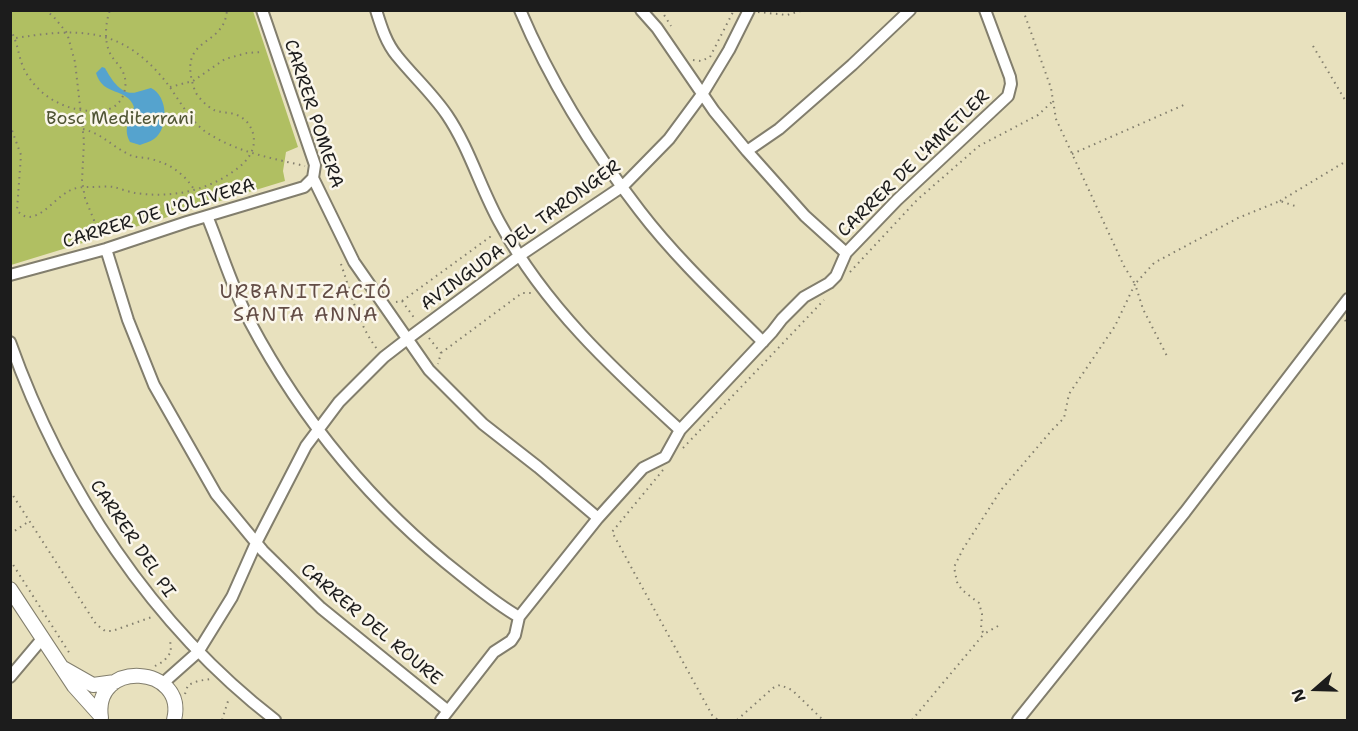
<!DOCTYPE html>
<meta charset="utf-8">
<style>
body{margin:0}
#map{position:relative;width:1358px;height:731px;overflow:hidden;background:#e8e1be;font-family:"Shantell Sans",sans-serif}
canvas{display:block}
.frame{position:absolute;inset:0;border:12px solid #1c1c1c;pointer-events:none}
.north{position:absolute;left:1286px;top:659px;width:60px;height:60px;-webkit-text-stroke:4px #fbf7ec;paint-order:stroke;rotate:250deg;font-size:16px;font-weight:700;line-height:24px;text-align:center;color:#1c1c1c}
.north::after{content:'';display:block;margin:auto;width:21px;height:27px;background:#1c1c1c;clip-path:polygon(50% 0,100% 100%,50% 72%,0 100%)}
</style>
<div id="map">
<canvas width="1358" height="731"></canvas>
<div class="frame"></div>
<div class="north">N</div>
</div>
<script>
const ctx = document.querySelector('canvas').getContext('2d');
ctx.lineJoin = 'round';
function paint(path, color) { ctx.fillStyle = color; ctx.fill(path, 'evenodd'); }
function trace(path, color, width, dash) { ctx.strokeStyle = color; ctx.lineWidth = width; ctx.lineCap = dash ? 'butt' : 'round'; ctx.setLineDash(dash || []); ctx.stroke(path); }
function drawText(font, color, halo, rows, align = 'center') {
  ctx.font = font + ' "Shantell Sans",sans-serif'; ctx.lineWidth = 5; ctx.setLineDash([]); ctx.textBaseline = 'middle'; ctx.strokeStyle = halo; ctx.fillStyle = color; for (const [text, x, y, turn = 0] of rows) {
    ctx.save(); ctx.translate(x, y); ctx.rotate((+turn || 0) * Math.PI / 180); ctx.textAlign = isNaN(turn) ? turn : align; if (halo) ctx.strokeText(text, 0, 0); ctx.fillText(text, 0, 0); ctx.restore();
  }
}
const green = new Path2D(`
 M 11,11 L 253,11 L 298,147 L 286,152 L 283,171 L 285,181 L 11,265 Z`);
const water = new Path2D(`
 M 102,67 L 105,68 C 111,79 122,97 137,92 C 142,91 146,89 151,88 C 168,96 169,128 154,139 C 150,142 144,143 140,145 L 130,142 C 123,129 129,120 134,107 C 127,87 103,97 96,73 Z`);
const path = new Path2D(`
 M 45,10 L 53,16 L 67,33 L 75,62 L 84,141 L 82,181 L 85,198 L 102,240
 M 661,10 L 671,26
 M 1023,10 L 1051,88 L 1056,119 L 1124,266 L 1135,284 L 1154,263 L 1238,218 L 1280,201 L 1295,206
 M 758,12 L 787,15 L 804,10
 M 10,29 C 18,42 18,56 24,69 C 35,91 57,107 82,110 C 99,113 118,112 124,93 C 126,87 126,80 124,75 C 122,67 115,62 111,55 C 104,43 105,24 110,10
 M 10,39 C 76,28 121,25 166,82 C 179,99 189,120 206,132 C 236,152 271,158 305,166
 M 1313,46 L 1348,105
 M 693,60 L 701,61 L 710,57 L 734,10
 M 170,87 L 193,81 L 225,59 L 247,53 L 263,52
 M 10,125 L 21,155 L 17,210 C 33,231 54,198 69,191 C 75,187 84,187 91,187 C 99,187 107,186 114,187 C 121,189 129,192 136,193 C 168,198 201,192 228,175 C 237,169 246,163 251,153 C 258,139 252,121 237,115 C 230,112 221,113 214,110 C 208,107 198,98 195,91 C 175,34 224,50 227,10
 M 83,129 C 104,135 110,145 128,154 C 134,158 143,157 151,159 C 170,164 184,173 195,191
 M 1072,154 L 1186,104
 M 1280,201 L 1348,160
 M 341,264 C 351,293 358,324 377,349
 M 850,272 L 917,200 L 979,146 L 1038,115 L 1053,101
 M 402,301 L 490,237 L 491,233
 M 396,302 L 402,301 L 415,319
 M 1345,320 L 1348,325
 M 429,338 L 441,353 L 438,364
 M 441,353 L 522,293 L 533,293
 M 683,448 L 824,300
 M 663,470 L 612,532 L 712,715 L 718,720
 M 10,491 L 96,624 L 105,631 L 112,631 L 152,617
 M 10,534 L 28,522
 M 10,560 L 70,654
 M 998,626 L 984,634 L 981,629 L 982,614 L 979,603 L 962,590 L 957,582 L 954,567 L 963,549 L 1001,490 L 1052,430 L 1064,418 L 1069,394 L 1115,326 L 1135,284 L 1143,309 L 1167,356
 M 155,666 L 164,661 L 171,652 L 170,638
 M 185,694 L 188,685 L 198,681 L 210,679
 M 222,720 L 229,698
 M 737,720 L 773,688 L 780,685 L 792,690 L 823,720
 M 912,720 L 983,635`);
const street = new Path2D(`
 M 262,10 L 315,165 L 313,178 L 354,262 L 429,370 L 483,424 L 538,467 L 598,518
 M 376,10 C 381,26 386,43 397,56 C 413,76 432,93 447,115 C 470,149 481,190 501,225 C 545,306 612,368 680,430
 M 520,10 C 551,83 592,149 640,211 C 676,258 721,300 763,342
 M 641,10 L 657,28 L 714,111 L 747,151 L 805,216 L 846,253
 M 747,151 L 779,129 L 852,65 L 910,10
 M 207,216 C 221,250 233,290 250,322 C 302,420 373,506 461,575 C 480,590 498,605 519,617
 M 106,249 L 128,320 L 154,385 L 216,494 L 263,551 L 321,608 L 448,711
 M 10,275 L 106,249 L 187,222 L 294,190 L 304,187 L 313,178
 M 10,342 C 62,488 152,625 275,720
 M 10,677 L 42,639
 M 162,684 L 198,652 L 232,597 L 256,543 L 306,446 L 339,402 L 384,357 L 406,340 L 519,256 L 623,186 L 669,139 L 703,93 L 729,50 L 749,10
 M 441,720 L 494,652 L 511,641 L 515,635 L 519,617 L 598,518 L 643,468 L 665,457 L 680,430 L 772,332 L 782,319 L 804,297 L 829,283 L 836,276 L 846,253 L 897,200 L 1008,96 L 1011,84 L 1010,77 L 985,10
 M 1018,720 L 1185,512 L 1348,299`);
const secondary = new Path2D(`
 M 10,589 L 74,686 L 100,715
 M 63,668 L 93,685 L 115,682
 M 101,718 C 92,658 188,665 174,720`);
const streetNames = [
 ["CARRER POMERA",313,114,72],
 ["CARRER DE L'AMETLER",914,164,-44],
 ["CARRER DE L'OLIVERA",159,214,-17],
 ["AVINGUDA DEL TARONGER",521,236,-36],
 ["CARRER DEL PI",132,539,56],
 ["CARRER DEL ROURE",371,625,40]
];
const parkNames = [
 ["Bosc Mediterrani",120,119]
];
const neighbourhoodNames = [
 ["URBANITZACIÓ",306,293],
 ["SANTA ANNA",306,316]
];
paint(green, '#b0bf62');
paint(water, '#55a3ce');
trace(street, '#827e6d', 14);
trace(secondary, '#827e6d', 16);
trace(path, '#827e6d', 2, [1.5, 4.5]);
trace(street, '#fff', 10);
trace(secondary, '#fff', 14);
drawText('18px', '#1c1c1c', '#fbf7ec', streetNames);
drawText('18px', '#505534', '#fbf7ec', parkNames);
ctx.letterSpacing = '1.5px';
drawText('20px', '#634d46', '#fbf7ec', neighbourhoodNames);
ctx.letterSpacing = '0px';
</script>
